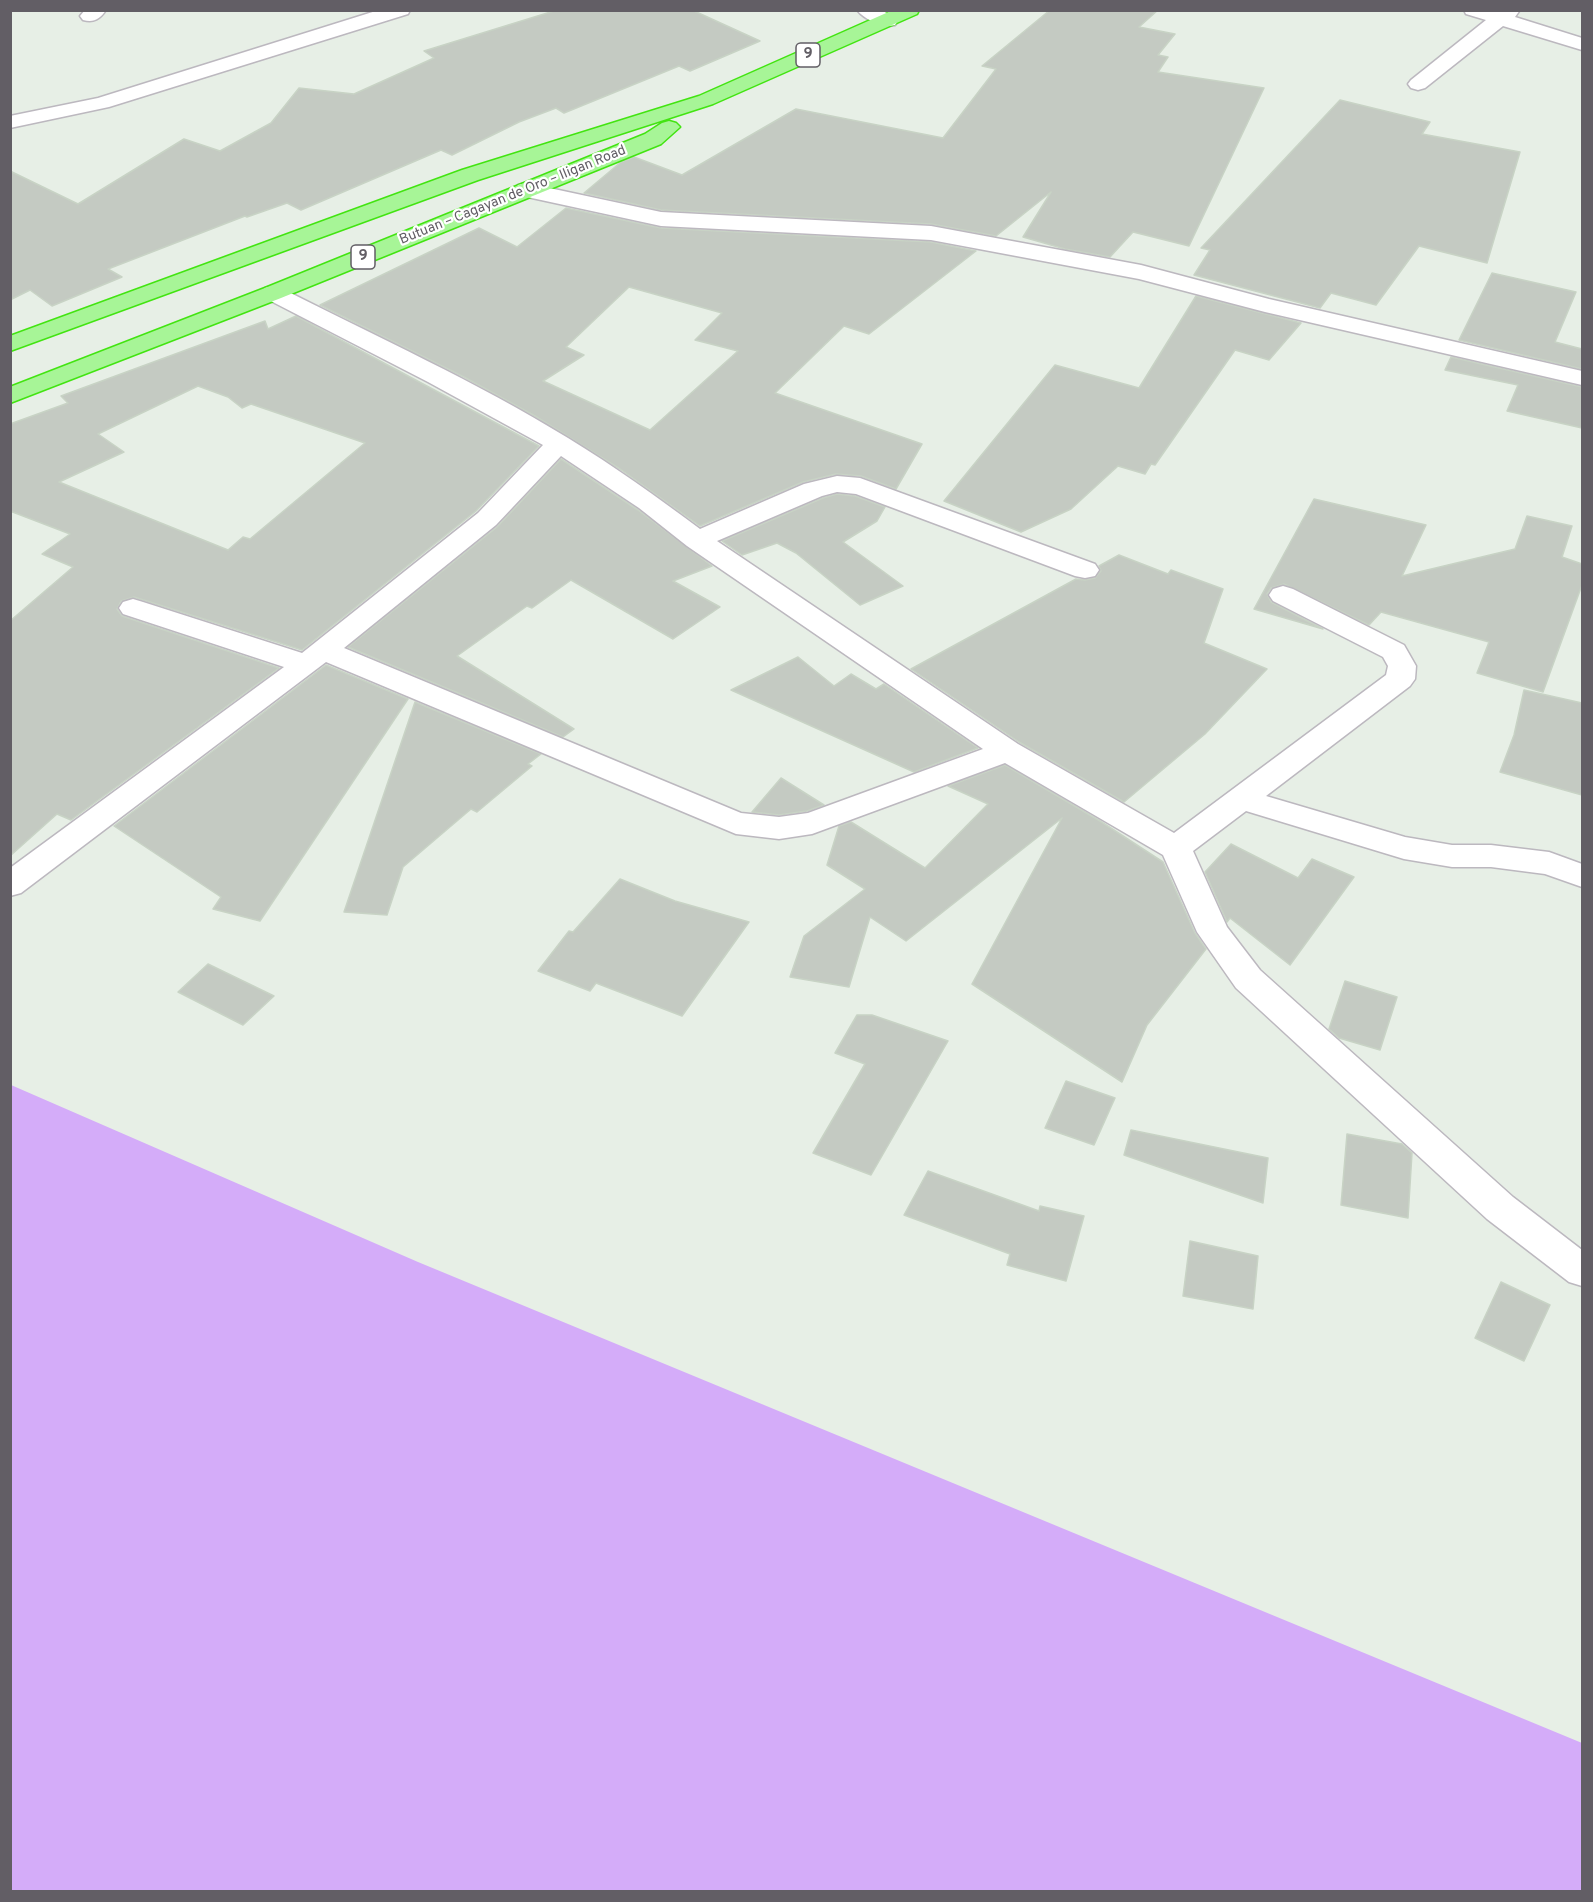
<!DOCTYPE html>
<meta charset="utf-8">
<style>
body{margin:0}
#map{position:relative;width:1593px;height:1902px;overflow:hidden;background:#e7efe6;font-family:Overpass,sans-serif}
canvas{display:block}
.frame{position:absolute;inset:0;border:12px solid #625e65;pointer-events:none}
</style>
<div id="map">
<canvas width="1593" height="1902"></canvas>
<div class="frame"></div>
</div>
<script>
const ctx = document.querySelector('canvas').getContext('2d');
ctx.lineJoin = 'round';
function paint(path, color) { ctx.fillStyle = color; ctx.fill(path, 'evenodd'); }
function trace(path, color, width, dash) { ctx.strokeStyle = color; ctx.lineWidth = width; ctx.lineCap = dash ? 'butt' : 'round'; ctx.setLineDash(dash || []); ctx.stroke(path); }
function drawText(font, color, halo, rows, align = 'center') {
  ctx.font = font + ' Overpass,sans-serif'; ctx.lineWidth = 4.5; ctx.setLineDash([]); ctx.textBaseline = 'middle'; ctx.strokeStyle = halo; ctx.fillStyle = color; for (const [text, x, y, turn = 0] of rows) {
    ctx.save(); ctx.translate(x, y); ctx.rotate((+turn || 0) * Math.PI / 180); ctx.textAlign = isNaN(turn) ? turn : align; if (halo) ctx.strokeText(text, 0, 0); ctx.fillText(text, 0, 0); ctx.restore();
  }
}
const water = new Path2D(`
 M 11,1085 L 418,1262 L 1582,1743 L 1582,1891 L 11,1891 Z`);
const building = new Path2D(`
 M 557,10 L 692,10 L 760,41 L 690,71 L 679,66 L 564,113 L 556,108 L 519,122 L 452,155 L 441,150 L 301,210 L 287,203 L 247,217 L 245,216 L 108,269 L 122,277 L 52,306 L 30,290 L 10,300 L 10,171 L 78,204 L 184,139 L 220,151 L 271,123 L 299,88 L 354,94 L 434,58 L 424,51 Z
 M 1050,10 L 1158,10 L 1139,27 L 1175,34 L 1158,55 L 1168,57 L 1158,72 L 1264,88 L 1189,246 L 1133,232 L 1110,257 L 1065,249 L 1023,237 L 1051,192 L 996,236 L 931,224 L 661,210 L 584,193 L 621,162 L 634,157 L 682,175 L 796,109 L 943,138 L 996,69 L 982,66 Z
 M 1340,100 L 1430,122 L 1422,134 L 1520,152 L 1487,263 L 1419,246 L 1376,305 L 1331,293 L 1320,308 L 1194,275 L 1210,250 L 1201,248 Z
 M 566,208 L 661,228 L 931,242 L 976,251 L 869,334 L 844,326 L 775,393 L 922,444 L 896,489 L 861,476 L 836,474 L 803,482 L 700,526 L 620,469 L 535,416 L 464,377 L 320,305 L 479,228 L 517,247 ZM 629,287 L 722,313 L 695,340 L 738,351 L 650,430 L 543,381 L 584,355 L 566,347 Z
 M 1492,273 L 1576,292 L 1555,342 L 1582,349 L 1582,369 L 1459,340 Z
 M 1196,296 L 1301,323 L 1269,360 L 1235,350 L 1155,465 L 1151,464 L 1145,474 L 1118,466 L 1071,509 L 1021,532 L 944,501 L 1055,365 L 1139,388 Z
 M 296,316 L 539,446 L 476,511 L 302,650 L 134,597 L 121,601 L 117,609 L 122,616 L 279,668 L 71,820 L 57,814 L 10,856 L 10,621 L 73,567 L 42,554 L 70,534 L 10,511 L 10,424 L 68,403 L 61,396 L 265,321 L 268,329 ZM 198,386 L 228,397 L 242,408 L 251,404 L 365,443 L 250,539 L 243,537 L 228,550 L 59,482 L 124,452 L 98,434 Z
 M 1451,357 L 1582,387 L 1582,428 L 1507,411 L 1518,385 L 1445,370 Z
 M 561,459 L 638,510 L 712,566 L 673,581 L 720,607 L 673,639 L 571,580 L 532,608 L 527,606 L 457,656 L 574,729 L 563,737 L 348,647 L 497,527 Z
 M 837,494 L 855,496 L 885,507 L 877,521 L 843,542 L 903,586 L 860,605 L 796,553 L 777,543 L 742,555 L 722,541 L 823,498 Z
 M 1314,499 L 1426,525 L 1402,576 L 1515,549 L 1527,516 L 1572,526 L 1562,557 L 1582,564 L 1582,585 L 1543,692 L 1477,673 L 1489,642 L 1381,612 L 1369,625 L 1284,584 L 1271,588 L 1267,594 L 1271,602 L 1323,629 L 1254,609 Z
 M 1119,555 L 1168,574 L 1171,570 L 1223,589 L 1204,643 L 1267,669 L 1205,734 L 1124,802 L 1019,742 L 911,669 L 1076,579 L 1085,580 L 1095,578 L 1101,571 L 1099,566 Z
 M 798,657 L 834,686 L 851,674 L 876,689 L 884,684 L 978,748 L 914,772 L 731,690 Z
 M 326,665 L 408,699 L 260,921 L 213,909 L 221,897 L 114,826 Z
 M 1524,690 L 1582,703 L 1582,795 L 1500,772 L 1514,735 Z
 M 415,702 L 541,754 L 528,764 L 532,766 L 477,812 L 471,809 L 403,867 L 387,915 L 344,912 Z
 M 1005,765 L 1100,821 L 1163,862 L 1195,933 L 1206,949 L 1147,1025 L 1122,1082 L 972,984 L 1062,818 L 906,941 L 870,917 L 849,987 L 790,977 L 804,936 L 865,889 L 827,865 L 839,826 L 851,822 L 925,868 L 988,804 L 948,786 Z
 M 781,778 L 824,805 L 807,811 L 779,815 L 752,812 Z
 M 1231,844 L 1298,878 L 1312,859 L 1354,877 L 1290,965 L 1230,918 L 1227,922 L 1205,872 Z
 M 620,879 L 675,901 L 749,922 L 682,1016 L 596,983 L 590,991 L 538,971 L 569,931 L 573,932 Z
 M 208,964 L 274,996 L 243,1025 L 178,992 Z
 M 1345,981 L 1397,997 L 1380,1050 L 1339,1038 L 1329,1029 Z
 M 857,1015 L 872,1015 L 948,1041 L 871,1175 L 813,1153 L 865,1064 L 835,1053 Z
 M 1066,1081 L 1115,1098 L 1094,1145 L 1045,1128 Z
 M 1131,1130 L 1268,1158 L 1263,1203 L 1124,1155 Z
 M 1347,1134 L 1402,1144 L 1412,1153 L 1408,1218 L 1341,1205 Z
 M 928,1171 L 1039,1211 L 1040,1206 L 1084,1216 L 1066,1281 L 1007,1265 L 1010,1254 L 904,1215 Z
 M 1190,1241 L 1258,1256 L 1253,1309 L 1183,1296 Z
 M 1501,1282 L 1550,1305 L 1524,1361 L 1475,1338 Z`);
const minor = new Path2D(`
 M 85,10 L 106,10 C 100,19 94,23 83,20 L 80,16 Z
 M 379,10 L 410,10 L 408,14 L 109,107 L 10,128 L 10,116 L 98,98 Z
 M 857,10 C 871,10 888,8 898,21 L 895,25 C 883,28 865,20 857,10 Z
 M 1464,10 L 1520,10 L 1515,17 L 1582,38 L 1582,50 L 1503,26 L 1425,88 L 1418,90 L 1411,88 L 1408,84 L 1411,80 L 1486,20 L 1466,14 Z
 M 526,183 L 661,212 L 931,226 L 1141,265 L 1269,299 L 1582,371 L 1582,385 L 1265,312 L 1139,279 L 931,240 L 661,226 L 518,195 L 515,190 L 518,185 Z
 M 273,286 L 281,288 C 377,337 477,382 568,438 C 614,466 657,497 700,529 L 804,484 L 837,476 L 860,478 L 1095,564 L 1099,570 L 1095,576 L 1085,578 L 1075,576 L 856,494 L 837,492 L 822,496 L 717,541 L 1018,744 L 1174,833 L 1386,675 L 1388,666 L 1383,657 L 1273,601 L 1269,595 L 1273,589 L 1283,586 L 1293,589 L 1404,645 L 1416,666 L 1415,679 L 1410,686 L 1266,796 L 1405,837 L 1452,845 L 1491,845 L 1549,852 L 1582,864 L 1582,887 L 1545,874 L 1491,867 L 1452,867 L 1404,859 L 1246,811 L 1193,851 L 1227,927 L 1260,970 L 1513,1197 L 1582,1250 L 1582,1286 L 1569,1282 L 1487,1219 L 1236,988 L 1197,932 L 1163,855 L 1005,763 L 812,834 L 779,839 L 736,834 L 326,662 L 21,893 L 10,896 L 10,868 L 284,667 L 123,614 L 119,608 L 123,602 L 133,599 L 143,602 L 302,653 L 478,513 L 543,445 L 428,382 L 265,298 L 261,293 L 265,288 ZM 561,456 L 639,508 L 687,546 L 983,749 L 808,813 L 779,817 L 741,813 L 344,648 L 496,525 Z`);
const highway = new Path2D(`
 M 893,10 L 919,10 L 917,14 L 713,104 L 478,180 L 10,351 L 10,336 L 462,170 L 699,96 Z
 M 669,121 L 676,123 L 680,127 L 661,144 L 281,298 L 10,403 L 10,387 L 265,288 L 645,134 L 662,123 Z`);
const farStreetnames = [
 ["Butuan – Cagayan de Oro – Iligan Road",513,196,-22]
];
const shields = [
 [808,55,24],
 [363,257,24]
];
const shieldNames = [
 ["9",808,55],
 ["9",363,257]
];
paint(water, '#d4acf9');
paint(building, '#c4cac2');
trace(building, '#c8d3c5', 1.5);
trace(minor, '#bcb8bf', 3);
trace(highway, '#42e411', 3);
paint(minor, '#fff');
paint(highway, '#a7f597');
drawText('14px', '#625e65', '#fff', farStreetnames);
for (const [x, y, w] of shields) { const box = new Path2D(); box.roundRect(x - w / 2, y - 12, w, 24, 4.5); ctx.fillStyle = '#fff'; ctx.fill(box); trace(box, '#625e65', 1.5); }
drawText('bold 15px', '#625e65', null, shieldNames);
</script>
